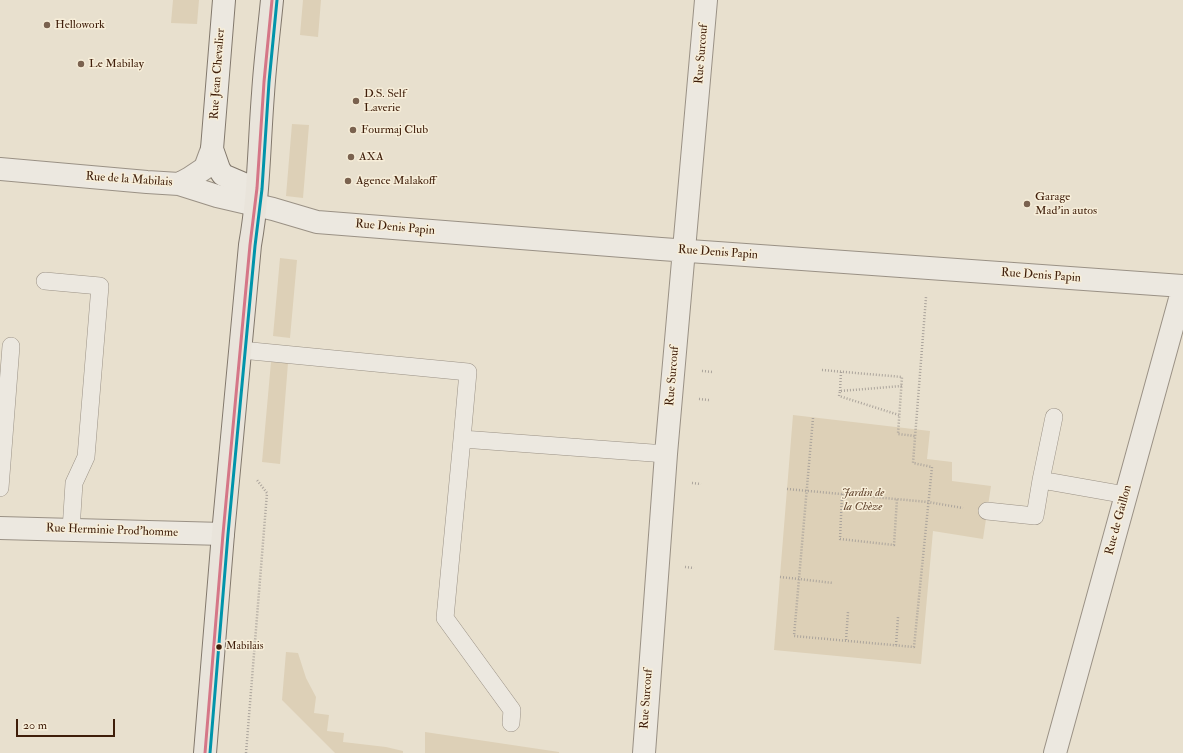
<!DOCTYPE html>
<meta charset="utf-8">
<style>
body{margin:0}
#map{position:relative;width:1183px;height:753px;overflow:hidden;background:#e8e0ce;font-family:"IM FELL Double Pica",serif}
canvas{display:block}
.scale{position:absolute;left:16px;top:719px;width:99px;height:18px;box-sizing:border-box;border:2px solid #3f1e0a;border-top:0;padding-left:5px;font-size:12px;line-height:14px;white-space:nowrap;color:#3f1e0a;-webkit-text-stroke:3px #f7eed9;paint-order:stroke}
</style>
<div id="map">
<canvas width="1183" height="753"></canvas>
<div class="scale">20 m</div>
</div>
<script>
const ctx = document.querySelector('canvas').getContext('2d');
ctx.lineJoin = 'round';
function paint(path, color) { ctx.fillStyle = color; ctx.fill(path, 'evenodd'); }
function trace(path, color, width, dash) { ctx.strokeStyle = color; ctx.lineWidth = width; ctx.lineCap = dash ? 'butt' : 'round'; ctx.setLineDash(dash || []); ctx.stroke(path); }
function drawText(font, color, halo, rows, align = 'center') {
  ctx.font = font + ' "IM FELL Double Pica",serif'; ctx.lineWidth = 3; ctx.setLineDash([]); ctx.textBaseline = 'middle'; ctx.strokeStyle = halo; ctx.fillStyle = color; for (const [text, x, y, turn = 0] of rows) {
    ctx.save(); ctx.translate(x, y); ctx.rotate((+turn || 0) * Math.PI / 180); ctx.textAlign = isNaN(turn) ? turn : align; if (halo) ctx.strokeText(text, 0, 0); ctx.fillText(text, 0, 0); ctx.restore();
  }
}
const green = new Path2D(`
 M 173,0 L 199,0 L 197,24 L 171,23 Z
 M 303,0 L 321,0 L 318,37 L 300,35 Z
 M 292,124 L 309,125 L 303,198 L 286,196 Z
 M 280,258 L 297,260 L 290,338 L 273,336 Z
 M 271,362 L 288,363 L 280,464 L 262,462 Z
 M 793,415 L 930,431 L 927,459 L 952,462 L 952,481 L 991,486 L 983,539 L 933,531 L 921,664 L 774,650 Z
 M 286,652 L 298,653 L 306,678 L 316,697 L 314,713 L 329,715 L 327,731 L 344,733 L 343,742 L 386,747 L 403,751 L 403,753 L 335,753 L 282,700 Z
 M 425,732 L 559,752 L 559,753 L 425,753 Z`);
const path = new Path2D(`
 M 822,370 L 902,377 L 898,434 L 915,436
 M 702,371 L 713,372
 M 840,391 L 841,372
 M 699,399 L 709,400
 M 899,415 L 839,396 L 840,391 L 902,386
 M 813,418 L 794,636 L 914,647 L 932,467 L 913,463 L 926,297
 M 692,483 L 701,484
 M 787,489 L 928,502 L 963,508
 M 842,494 L 840,539 L 894,545 L 897,499
 M 685,567 L 694,568
 M 780,577 L 799,579 L 833,583
 M 846,640 L 848,612
 M 896,645 L 898,617
 M 246,753 L 267,493 L 257,480`);
const lane = new Path2D(`
 M 45,281 L 100,286 L 86,457 L 74,483 L 71,530
 M 241,350 L 468,372 L 462,439
 M 1041,480 L 1054,417
 M 0,488 L 11,346
 M 987,511 L 1035,516 L 1041,480 L 1126,495
 M 511,723 L 512,710 L 445,618 L 462,439 L 666,454`);
const street = new Path2D(`
 M 0,169 L 147,182 L 179,184 L 217,196 L 273,209 L 317,222 L 661,249 L 1183,286
 M 179,184 L 190,178 L 205,168 L 212,149
 M 0,528 L 223,534
 M 644,753 L 666,454 L 706,0
 M 1055,753 L 1183,288`);
const secondary = new Path2D(`
 M 224,0 L 212,149 L 219,169 L 223,175 L 244,184 L 249,189 L 255,205`);
const primary = new Path2D(`
 M 205,753 L 223,534 L 250,245 C 259,195 259,144 263,94 C 265,62 269,31 272,0`);
const bus1 = new Path2D(`
 M 205,753 L 223,534 L 250,245 L 257,188 L 264,82 L 272,0`);
const bus2 = new Path2D(`
 M 210,753 L 228,534 L 255,246 L 262,189 L 269,82 L 277,0`);
const markers = [
 [47,25,4,"#7a624f"],
 [81,64,4,"#7a624f"],
 [356,101,4,"#7a624f"],
 [353,130,4,"#7a624f"],
 [351,157,4,"#7a624f"],
 [348,181,4,"#7a624f"],
 [1027,204,4,"#7a624f"],
 [219,647,3.5,"#3f1e0a"]
];
const busNames = [
 ["Mabilais",226,647]
];
const poiNames = [
 ["Hellowork",55,25],
 ["Le Mabilay",89,64],
 ["D.S. Self",364,94],
 ["Laverie",364,108],
 ["Fourmaj Club",361,130],
 ["AXA",359,157],
 ["Agence Malakoff",356,181],
 ["Garage",1035,197],
 ["Mad'in autos",1035,211]
];
const streetNames = [
 ["Rue Surcouf",702,54,-85],
 ["Rue Jean Chevalier",218,74,-86],
 ["Rue de la Mabilais",129,180,4],
 ["Rue Denis Papin",395,228,5],
 ["Rue Denis Papin",718,253,4],
 ["Rue Denis Papin",1041,276,4],
 ["Rue Surcouf",673,376,-85],
 ["Rue de Gaillon",1119,520,-75],
 ["Rue Herminie Prod'homme",112,531,2],
 ["Rue Surcouf",647,699,-86]
];
const parkNames = [
 ["Jardin de",863,493],
 ["la Chèze",863,507]
];
paint(green, '#ddd0b7');
trace(lane, '#9a9185', 18);
trace(street, '#9a9185', 24);
trace(secondary, '#82786c', 24);
trace(primary, '#82786c', 24);
trace(path, '#aba49c', 2.5, [1, 2]);
trace(lane, '#ece8e0', 17);
trace(street, '#ece8e0', 22);
trace(secondary, '#ece8e0', 22);
trace(primary, '#e9e4db', 22);
trace(bus1, '#d57687', 3);
trace(bus2, '#0094ab', 3);
for (const [x, y, r, color] of markers) { const dot = new Path2D(); dot.arc(x, y, r, 0, 2 * Math.PI); ctx.fillStyle = color; ctx.fill(dot); trace(dot, '#f7eed9', 1.5); }
drawText('11px', '#3f1e0a', '#f7eed9', busNames, 'left');
drawText('12px', '#3f1e0a', '#f7eed9', poiNames, 'left');
drawText('12px', '#3f1e0a', '#f7eed9', streetNames);
drawText('italic 12px', '#644730', '#f7eed9', parkNames);
</script>
